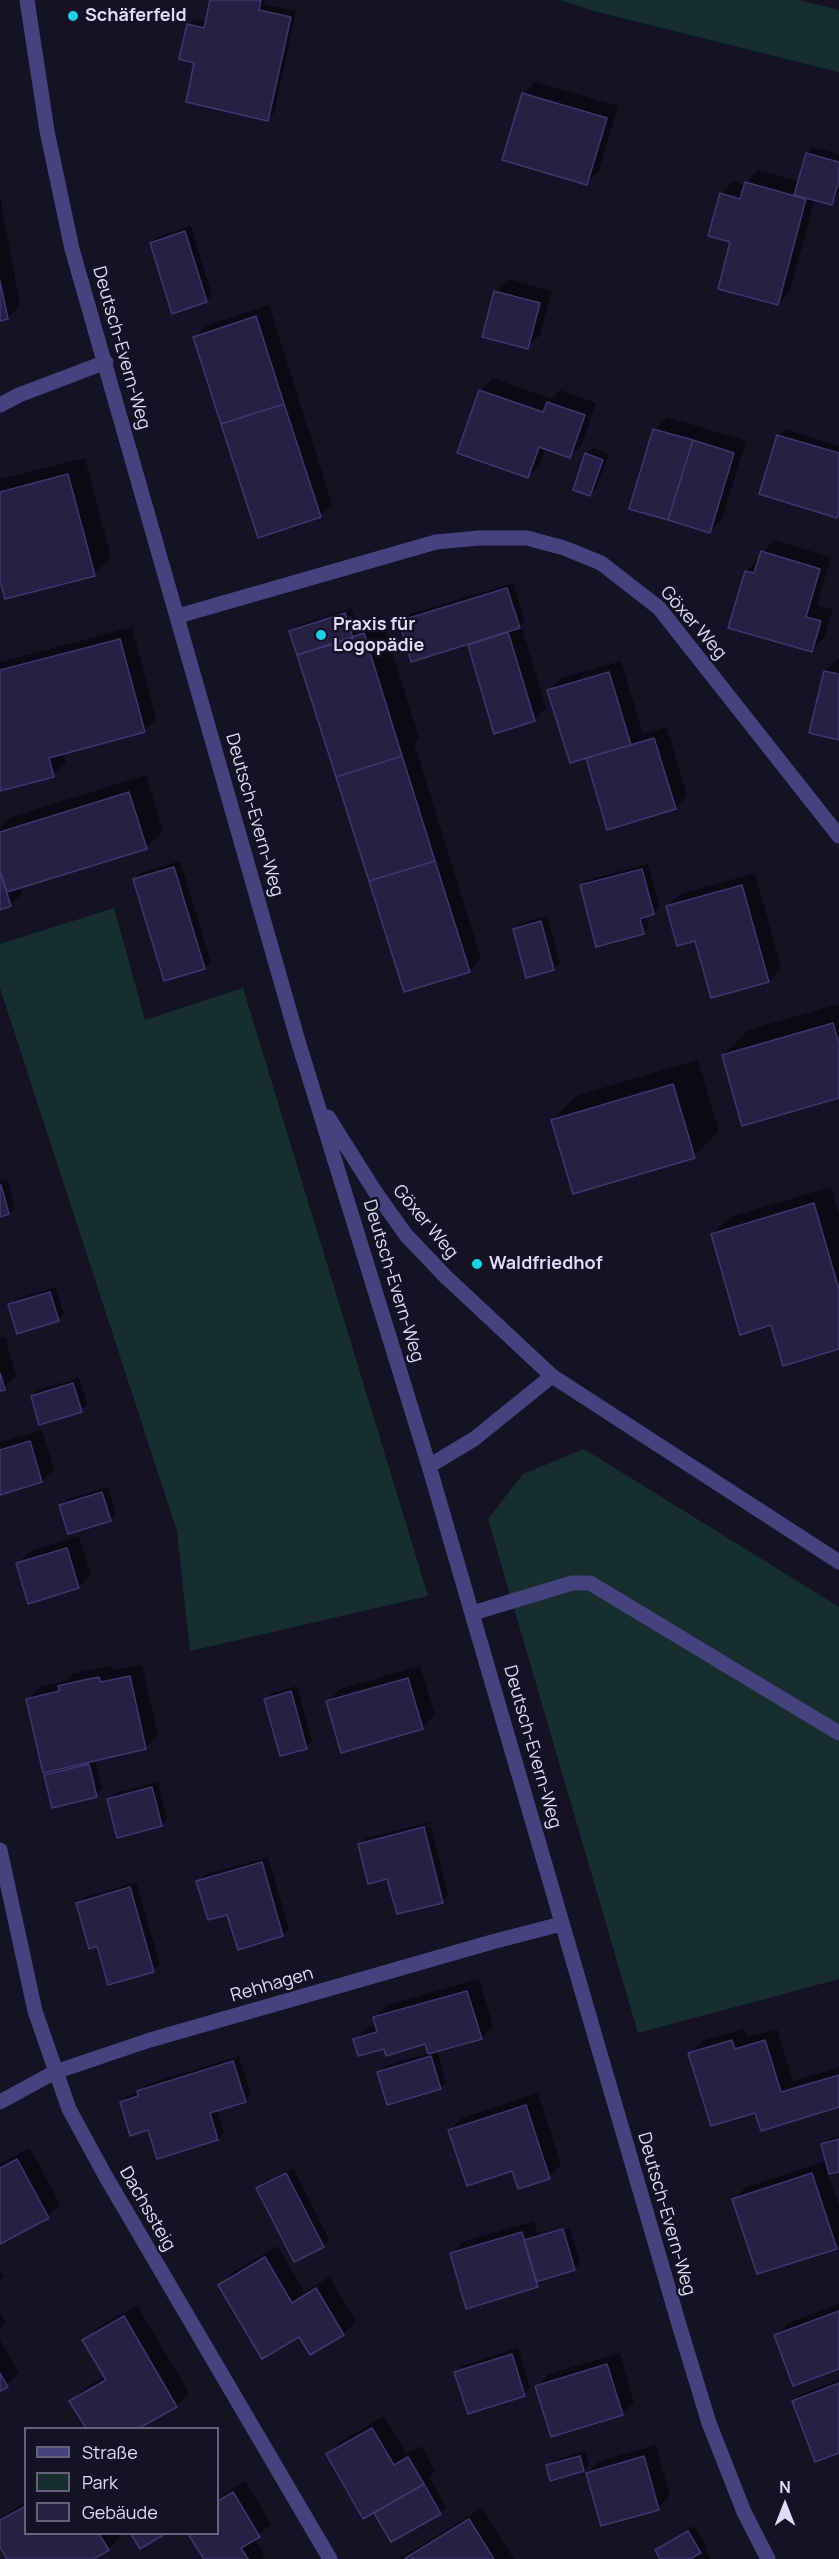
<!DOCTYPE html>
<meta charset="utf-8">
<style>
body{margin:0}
#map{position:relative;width:839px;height:2559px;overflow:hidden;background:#161225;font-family:Manrope,sans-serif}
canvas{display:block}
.legend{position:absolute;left:24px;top:2427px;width:195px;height:108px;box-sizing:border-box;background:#161225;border:2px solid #66627b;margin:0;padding:8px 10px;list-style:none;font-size:18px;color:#dedbfb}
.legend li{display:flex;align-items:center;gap:12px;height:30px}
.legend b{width:30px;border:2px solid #66627b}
.north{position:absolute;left:755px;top:2475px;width:60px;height:60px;-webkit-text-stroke:4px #161225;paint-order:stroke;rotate:0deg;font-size:16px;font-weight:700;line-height:24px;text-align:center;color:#dedbfb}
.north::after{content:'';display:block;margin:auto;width:21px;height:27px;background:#dedbfb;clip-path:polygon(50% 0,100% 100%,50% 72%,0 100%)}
</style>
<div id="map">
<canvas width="839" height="2559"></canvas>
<ul class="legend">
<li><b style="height:8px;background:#45427f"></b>Straße</li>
<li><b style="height:16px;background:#162f2e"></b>Park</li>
<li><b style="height:16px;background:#282044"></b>Gebäude</li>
</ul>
<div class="north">N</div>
</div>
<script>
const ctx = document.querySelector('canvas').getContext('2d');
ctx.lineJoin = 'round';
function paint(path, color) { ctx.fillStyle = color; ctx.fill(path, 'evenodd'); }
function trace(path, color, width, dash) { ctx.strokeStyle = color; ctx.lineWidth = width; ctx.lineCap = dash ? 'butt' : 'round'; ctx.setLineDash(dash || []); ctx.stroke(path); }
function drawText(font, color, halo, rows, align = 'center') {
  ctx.font = font + ' Manrope,sans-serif'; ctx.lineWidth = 5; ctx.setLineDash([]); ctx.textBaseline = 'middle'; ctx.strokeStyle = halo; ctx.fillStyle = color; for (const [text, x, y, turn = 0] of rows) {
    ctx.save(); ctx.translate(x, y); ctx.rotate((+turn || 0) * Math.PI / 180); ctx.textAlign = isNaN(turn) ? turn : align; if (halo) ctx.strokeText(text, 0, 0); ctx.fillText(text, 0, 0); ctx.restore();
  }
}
const green = new Path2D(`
 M 561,0 L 799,0 L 839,10 L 839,72 L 594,11 Z
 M 114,908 L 145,1020 L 243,988 L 428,1596 L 190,1651 L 177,1531 L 0,988 L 0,944 Z
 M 584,1449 L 839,1607 L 839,1979 L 638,2033 L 488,1519 L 523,1474 Z`);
const shadow = new Path2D(`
 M 211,0 L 265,0 L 264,4 L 296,11 L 274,113 L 268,119 L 196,62 L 188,25 L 195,19 L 207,22 Z
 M 535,82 L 618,106 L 599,171 L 587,183 L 523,94 Z
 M 813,147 L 839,154 L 839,193 L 832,203 L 815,199 L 790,291 L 778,304 L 732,241 L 721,194 L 733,181 L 745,185 L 758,170 L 799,181 L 807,154 Z
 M 0,196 L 20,305 L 8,318 L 0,319 Z
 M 191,226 L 212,295 L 206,301 L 151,243 L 157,237 Z
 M 508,279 L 552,291 L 540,335 L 527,347 L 495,292 Z
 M 269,305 L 332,504 L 320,516 L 195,337 L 207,325 Z
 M 493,378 L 552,399 L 560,390 L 596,403 L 582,444 L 570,456 L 546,448 L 540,464 L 528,476 L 459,452 L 480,390 Z
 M 667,417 L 746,441 L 722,519 L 710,531 L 654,430 Z
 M 785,429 L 839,446 L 839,514 L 837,516 L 761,493 L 779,435 Z
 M 593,448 L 609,454 L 596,488 L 590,495 L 586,454 Z
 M 85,458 L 111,557 L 94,575 L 0,575 L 0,479 Z
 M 774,540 L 831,557 L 817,605 L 833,609 L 824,638 L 812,651 L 746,572 Z
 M 513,583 L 525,621 L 521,625 L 546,708 L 534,720 L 469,646 L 474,641 L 401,622 L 407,615 Z
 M 351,608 L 357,625 L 381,617 L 419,738 L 414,743 L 481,958 L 469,971 L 291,632 L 297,626 Z
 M 132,627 L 156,719 L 144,731 L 63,752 L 66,763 L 53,775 L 0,789 L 0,662 Z
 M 838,659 L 839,659 L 839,739 L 825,671 Z
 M 621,661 L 643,734 L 667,727 L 687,796 L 675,808 L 587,756 L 549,691 L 561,678 Z
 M 146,775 L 163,831 L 146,848 L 20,886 L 22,893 L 10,905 L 0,908 L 0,827 L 8,818 Z
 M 180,861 L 211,962 L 205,968 L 134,879 L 140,873 Z
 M 648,864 L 660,907 L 654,913 L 646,915 L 649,927 L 643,933 L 581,886 L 587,880 Z
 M 755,873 L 781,968 L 769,981 L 712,996 L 696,939 L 667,906 L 680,894 Z
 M 547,916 L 560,963 L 554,969 L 515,929 L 521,923 Z
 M 839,1004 L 839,1097 L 723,1055 L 748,1030 Z
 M 698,1060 L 719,1131 L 694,1156 L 552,1120 L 578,1095 Z
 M 7,1179 L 15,1207 L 9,1213 L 0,1216 L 0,1181 Z
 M 831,1187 L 839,1214 L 839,1348 L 772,1324 L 712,1234 L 730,1217 Z
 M 56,1287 L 64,1314 L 58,1320 L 9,1305 L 15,1299 Z
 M 5,1337 L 16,1376 L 0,1390 L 0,1339 Z
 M 79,1378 L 87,1404 L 81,1411 L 32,1396 L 38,1390 Z
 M 42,1430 L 54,1469 L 42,1481 L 0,1493 L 0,1442 Z
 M 108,1487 L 116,1514 L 110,1520 L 61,1505 L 67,1499 Z
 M 79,1536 L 91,1575 L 78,1587 L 18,1563 L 30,1551 Z
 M 112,1665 L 113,1670 L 142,1665 L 158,1736 L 145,1748 L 95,1759 L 102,1789 L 96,1795 L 46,1775 L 52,1769 L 28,1699 L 40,1687 L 65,1681 L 72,1674 Z
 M 420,1666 L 435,1715 L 422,1728 L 328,1701 L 340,1689 Z
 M 297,1686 L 312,1741 L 306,1747 L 266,1699 L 272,1693 Z
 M 158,1782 L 167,1819 L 161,1825 L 109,1799 L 115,1793 Z
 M 430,1822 L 430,1824 L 365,1841 L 365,1844 L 431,1827 L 448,1895 L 442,1901 L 388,1877 L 360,1844 L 366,1838 Z
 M 268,1857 L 289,1929 L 282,1935 L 198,1881 L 204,1875 Z
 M 136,1882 L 160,1964 L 154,1970 L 109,1983 L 98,1944 L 77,1904 L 83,1898 Z
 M 479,1979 L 493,2026 L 481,2038 L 437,2050 L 446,2082 L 440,2088 L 379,2072 L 385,2066 L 429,2053 L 426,2042 L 385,2047 L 355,2040 L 367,2027 L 377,2024 L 375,2018 L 387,2005 Z
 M 744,2029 L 747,2037 L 777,2029 L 793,2081 L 839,2067 L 839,2106 L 756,2111 L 690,2053 L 702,2041 Z
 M 239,2056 L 251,2095 L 245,2101 L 217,2110 L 224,2133 L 218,2139 L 149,2128 L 121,2102 L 127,2096 L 139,2092 L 145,2085 Z
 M 538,2093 L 561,2165 L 549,2177 L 513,2169 L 450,2130 L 462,2118 Z
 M 839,2136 L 839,2170 L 828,2173 L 839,2206 L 839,2245 L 836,2248 L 734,2199 L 746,2187 L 827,2161 L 823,2145 L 829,2139 Z
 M 30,2148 L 60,2204 L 48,2217 L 0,2242 L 0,2164 Z
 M 293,2168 L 329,2240 L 323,2246 L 294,2260 L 258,2188 L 264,2182 Z
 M 534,2221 L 537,2233 L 569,2224 L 538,2234 L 538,2238 L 570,2228 L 580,2263 L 574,2269 L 546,2277 L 537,2286 L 451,2254 L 464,2241 Z
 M 277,2246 L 304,2292 L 329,2277 L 356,2322 L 343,2334 L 300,2335 L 220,2286 L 232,2273 Z
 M 0,2269 L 4,2276 L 0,2280 Z
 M 839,2304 L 839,2367 L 776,2336 L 788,2323 Z
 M 137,2305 L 189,2393 L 177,2405 L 137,2428 L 88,2428 L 71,2401 L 84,2389 L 105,2376 L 84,2341 L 97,2328 Z
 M 0,2312 L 6,2323 L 0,2329 Z
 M 0,2340 L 19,2373 L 0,2390 Z
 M 518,2348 L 530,2388 L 524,2394 L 456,2372 L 462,2366 Z
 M 620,2353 L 634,2402 L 622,2414 L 537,2387 L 549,2374 Z
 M 839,2380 L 839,2451 L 793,2401 L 800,2395 Z
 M 384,2416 L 406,2454 L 421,2446 L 435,2471 L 429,2477 L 446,2507 L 440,2513 L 392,2540 L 375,2511 L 327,2455 L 340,2442 Z
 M 656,2445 L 670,2496 L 658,2508 L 587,2473 L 600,2461 Z
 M 585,2451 L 589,2464 L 583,2470 L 548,2466 L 554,2460 Z
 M 245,2481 L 271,2524 L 255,2538 L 265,2556 L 262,2559 L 205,2559 L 190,2534 L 218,2534 L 218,2498 Z
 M 26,2502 L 26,2534 L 118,2534 L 120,2537 L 108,2549 L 91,2559 L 9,2559 L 0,2544 L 0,2518 Z
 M 482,2508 L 514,2559 L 399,2559 Z
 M 694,2526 L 707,2546 L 704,2548 L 711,2559 L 662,2559 L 657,2551 L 663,2545 Z`);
const building = new Path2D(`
 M 210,0 L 261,0 L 259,10 L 291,17 L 268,121 L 186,102 L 194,63 L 179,59 L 187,24 L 204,28 Z
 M 522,93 L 607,118 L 587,185 L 502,160 Z
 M 806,153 L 839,162 L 839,180 L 832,205 L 794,195 Z
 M 745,182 L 806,199 L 778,305 L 718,289 L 730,242 L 708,236 L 720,193 L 740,199 Z
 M 185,231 L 207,302 L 172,314 L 150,243 Z
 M 0,281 L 8,319 L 0,321 Z
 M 494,291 L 540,303 L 528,349 L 482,337 Z
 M 256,316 L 284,404 L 221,424 L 193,337 Z
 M 479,390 L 543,412 L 547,402 L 585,415 L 570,458 L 539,447 L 528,478 L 457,453 Z
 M 284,404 L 321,517 L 258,538 L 221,424 Z
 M 653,429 L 693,440 L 668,520 L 629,509 Z
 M 777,435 L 839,453 L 839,511 L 837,518 L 759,494 Z
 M 693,440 L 734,453 L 710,533 L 668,520 Z
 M 585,453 L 603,460 L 590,496 L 573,490 Z
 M 68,474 L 95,576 L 5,599 L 0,581 L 0,492 Z
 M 761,551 L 820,569 L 806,617 L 821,621 L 812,652 L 728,628 L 745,571 L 754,573 Z
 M 507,588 L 520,628 L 411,662 L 399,621 Z
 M 345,613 L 353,638 L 297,655 L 289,631 Z
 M 508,632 L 535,721 L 494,734 L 468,645 Z
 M 364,633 L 402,756 L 336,777 L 297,655 Z
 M 120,639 L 145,732 L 49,758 L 54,777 L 0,791 L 0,670 Z
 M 824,671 L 839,674 L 839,740 L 809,733 Z
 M 609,672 L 631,745 L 570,763 L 547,690 Z
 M 654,738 L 676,809 L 607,830 L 586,758 Z
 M 402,756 L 435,861 L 369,881 L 336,777 Z
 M 129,792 L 147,849 L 7,892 L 0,870 L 0,832 Z
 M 435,861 L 470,972 L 404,992 L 369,881 Z
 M 174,867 L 205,969 L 164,981 L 133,879 Z
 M 642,869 L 654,914 L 640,919 L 644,934 L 596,947 L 580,885 Z
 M 0,872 L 11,906 L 0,910 Z
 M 742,885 L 769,982 L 711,998 L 695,941 L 677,946 L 666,906 Z
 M 541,921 L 554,970 L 526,978 L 513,929 Z
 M 833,1023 L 839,1043 L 839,1098 L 742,1126 L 722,1055 Z
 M 673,1084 L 695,1158 L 573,1194 L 551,1120 Z
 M 1,1185 L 9,1214 L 0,1217 L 0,1185 Z
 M 814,1203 L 839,1290 L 839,1349 L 783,1366 L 771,1325 L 740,1335 L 711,1234 Z
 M 50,1292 L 59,1321 L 17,1334 L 8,1304 Z
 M 0,1373 L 5,1390 L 0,1391 Z
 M 73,1383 L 82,1412 L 39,1425 L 31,1396 Z
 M 30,1441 L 42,1482 L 0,1495 L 0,1450 Z
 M 102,1492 L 111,1521 L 68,1534 L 59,1505 Z
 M 67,1548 L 79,1588 L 28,1604 L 16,1563 Z
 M 130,1676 L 146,1749 L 43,1773 L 26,1699 L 59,1691 L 58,1686 L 79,1681 L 99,1677 L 101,1682 Z
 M 408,1678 L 423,1729 L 341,1753 L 326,1701 Z
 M 291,1691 L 307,1749 L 280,1756 L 264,1699 Z
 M 89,1764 L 97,1797 L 52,1808 L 44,1775 Z
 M 152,1787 L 162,1826 L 117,1838 L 107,1799 Z
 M 424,1827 L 443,1903 L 397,1914 L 387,1879 L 368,1884 L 358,1844 Z
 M 262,1862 L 283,1936 L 238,1950 L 227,1915 L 208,1920 L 196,1881 Z
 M 130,1887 L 154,1972 L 108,1985 L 97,1946 L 89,1949 L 76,1903 Z
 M 467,1991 L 482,2039 L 428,2054 L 425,2044 L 386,2056 L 384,2049 L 358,2056 L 353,2039 L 377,2032 L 373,2017 Z
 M 732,2040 L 735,2049 L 765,2040 L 781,2092 L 839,2075 L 839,2107 L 761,2131 L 755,2113 L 711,2126 L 688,2053 Z
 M 431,2056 L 441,2089 L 387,2105 L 377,2072 Z
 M 233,2061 L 246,2102 L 210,2113 L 218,2140 L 157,2159 L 148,2130 L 130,2136 L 120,2102 L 138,2096 L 137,2091 Z
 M 526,2105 L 550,2179 L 518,2189 L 512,2171 L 467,2186 L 448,2130 Z
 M 839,2139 L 839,2172 L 829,2174 L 821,2144 Z
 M 17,2159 L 49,2218 L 0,2244 L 0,2168 Z
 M 286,2173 L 324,2247 L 294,2262 L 256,2188 Z
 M 812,2173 L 837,2249 L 757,2274 L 732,2199 Z
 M 563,2229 L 575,2270 L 536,2282 L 524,2240 Z
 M 522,2232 L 538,2287 L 466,2309 L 450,2253 Z
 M 265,2257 L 292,2303 L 316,2288 L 344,2335 L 310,2355 L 299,2337 L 262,2359 L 218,2285 Z
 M 839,2311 L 839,2369 L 793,2386 L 774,2335 Z
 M 124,2316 L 177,2407 L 139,2428 L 86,2428 L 69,2401 L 106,2380 L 82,2340 Z
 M 512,2354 L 525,2396 L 468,2414 L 454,2372 Z
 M 607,2364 L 623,2415 L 551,2437 L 535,2386 Z
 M 0,2373 L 8,2387 L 0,2391 Z
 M 839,2383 L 839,2453 L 815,2462 L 792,2401 Z
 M 372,2428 L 394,2465 L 408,2457 L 424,2484 L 363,2519 L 326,2454 Z
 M 580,2456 L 584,2471 L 550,2481 L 546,2465 Z
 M 644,2456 L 659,2510 L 601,2526 L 586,2473 Z
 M 424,2484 L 441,2514 L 391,2542 L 374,2513 Z
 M 233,2492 L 260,2537 L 241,2548 L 248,2559 L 204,2559 L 188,2534 L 218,2534 L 218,2501 Z
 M 26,2506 L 26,2534 L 99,2534 L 109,2550 L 94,2559 L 7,2559 L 0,2547 L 0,2520 Z
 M 469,2519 L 494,2559 L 404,2559 Z
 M 688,2531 L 701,2553 L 690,2559 L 660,2559 L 655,2550 Z
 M 131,2534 L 165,2534 L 140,2549 Z`);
const service = new Path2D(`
 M 473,1613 L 572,1583 L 590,1583 L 839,1733`);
const minor = new Path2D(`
 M 27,0 L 47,131 L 72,249 L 298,1041 L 429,1466 L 680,2328 L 709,2423 L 744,2512 L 768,2559
 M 0,405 L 19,395 L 106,362
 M 178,616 L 436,542 L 479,538 L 527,538 L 564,548 L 601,563 L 659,608 L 839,836
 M 328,1117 L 374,1190 L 406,1235 L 446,1277 L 552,1376 L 839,1562
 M 429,1466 L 474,1439 L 552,1376
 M 0,1850 L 35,2011 L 69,2109 L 106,2177 L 330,2559
 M 0,2102 L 55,2072 L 150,2040 L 492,1942 L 561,1924`);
const markers = [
 [73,16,6,"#1bd1e6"],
 [321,635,6,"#1bd1e6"],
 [477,1264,6,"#1bd1e6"]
];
const poiNames = [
 ["Schäferfeld",85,16],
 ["Praxis für",333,625],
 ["Logopädie",333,646],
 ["Waldfriedhof",489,1264]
];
const streetNames = [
 ["Deutsch-Evern-Weg",121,348,74],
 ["Göxer Weg",693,623,49],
 ["Deutsch-Evern-Weg",254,815,74],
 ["Göxer Weg",425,1222,50],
 ["Deutsch-Evern-Weg",393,1281,73],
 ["Deutsch-Evern-Weg",532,1747,74],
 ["Rehhagen",272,1985,-16],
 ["Dachssteig",147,2209,60],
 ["Deutsch-Evern-Weg",666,2214,74]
];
paint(green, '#162f2e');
paint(shadow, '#0007');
paint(building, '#282044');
trace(building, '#40356e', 1.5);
trace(service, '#45427f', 15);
trace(minor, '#45427f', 15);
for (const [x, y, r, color] of markers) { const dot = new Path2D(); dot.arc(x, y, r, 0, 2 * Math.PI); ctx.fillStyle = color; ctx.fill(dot); trace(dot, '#161225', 2); }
drawText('bold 18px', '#dedbfb', '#161225', poiNames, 'left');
drawText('18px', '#dedbfb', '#161225', streetNames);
</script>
